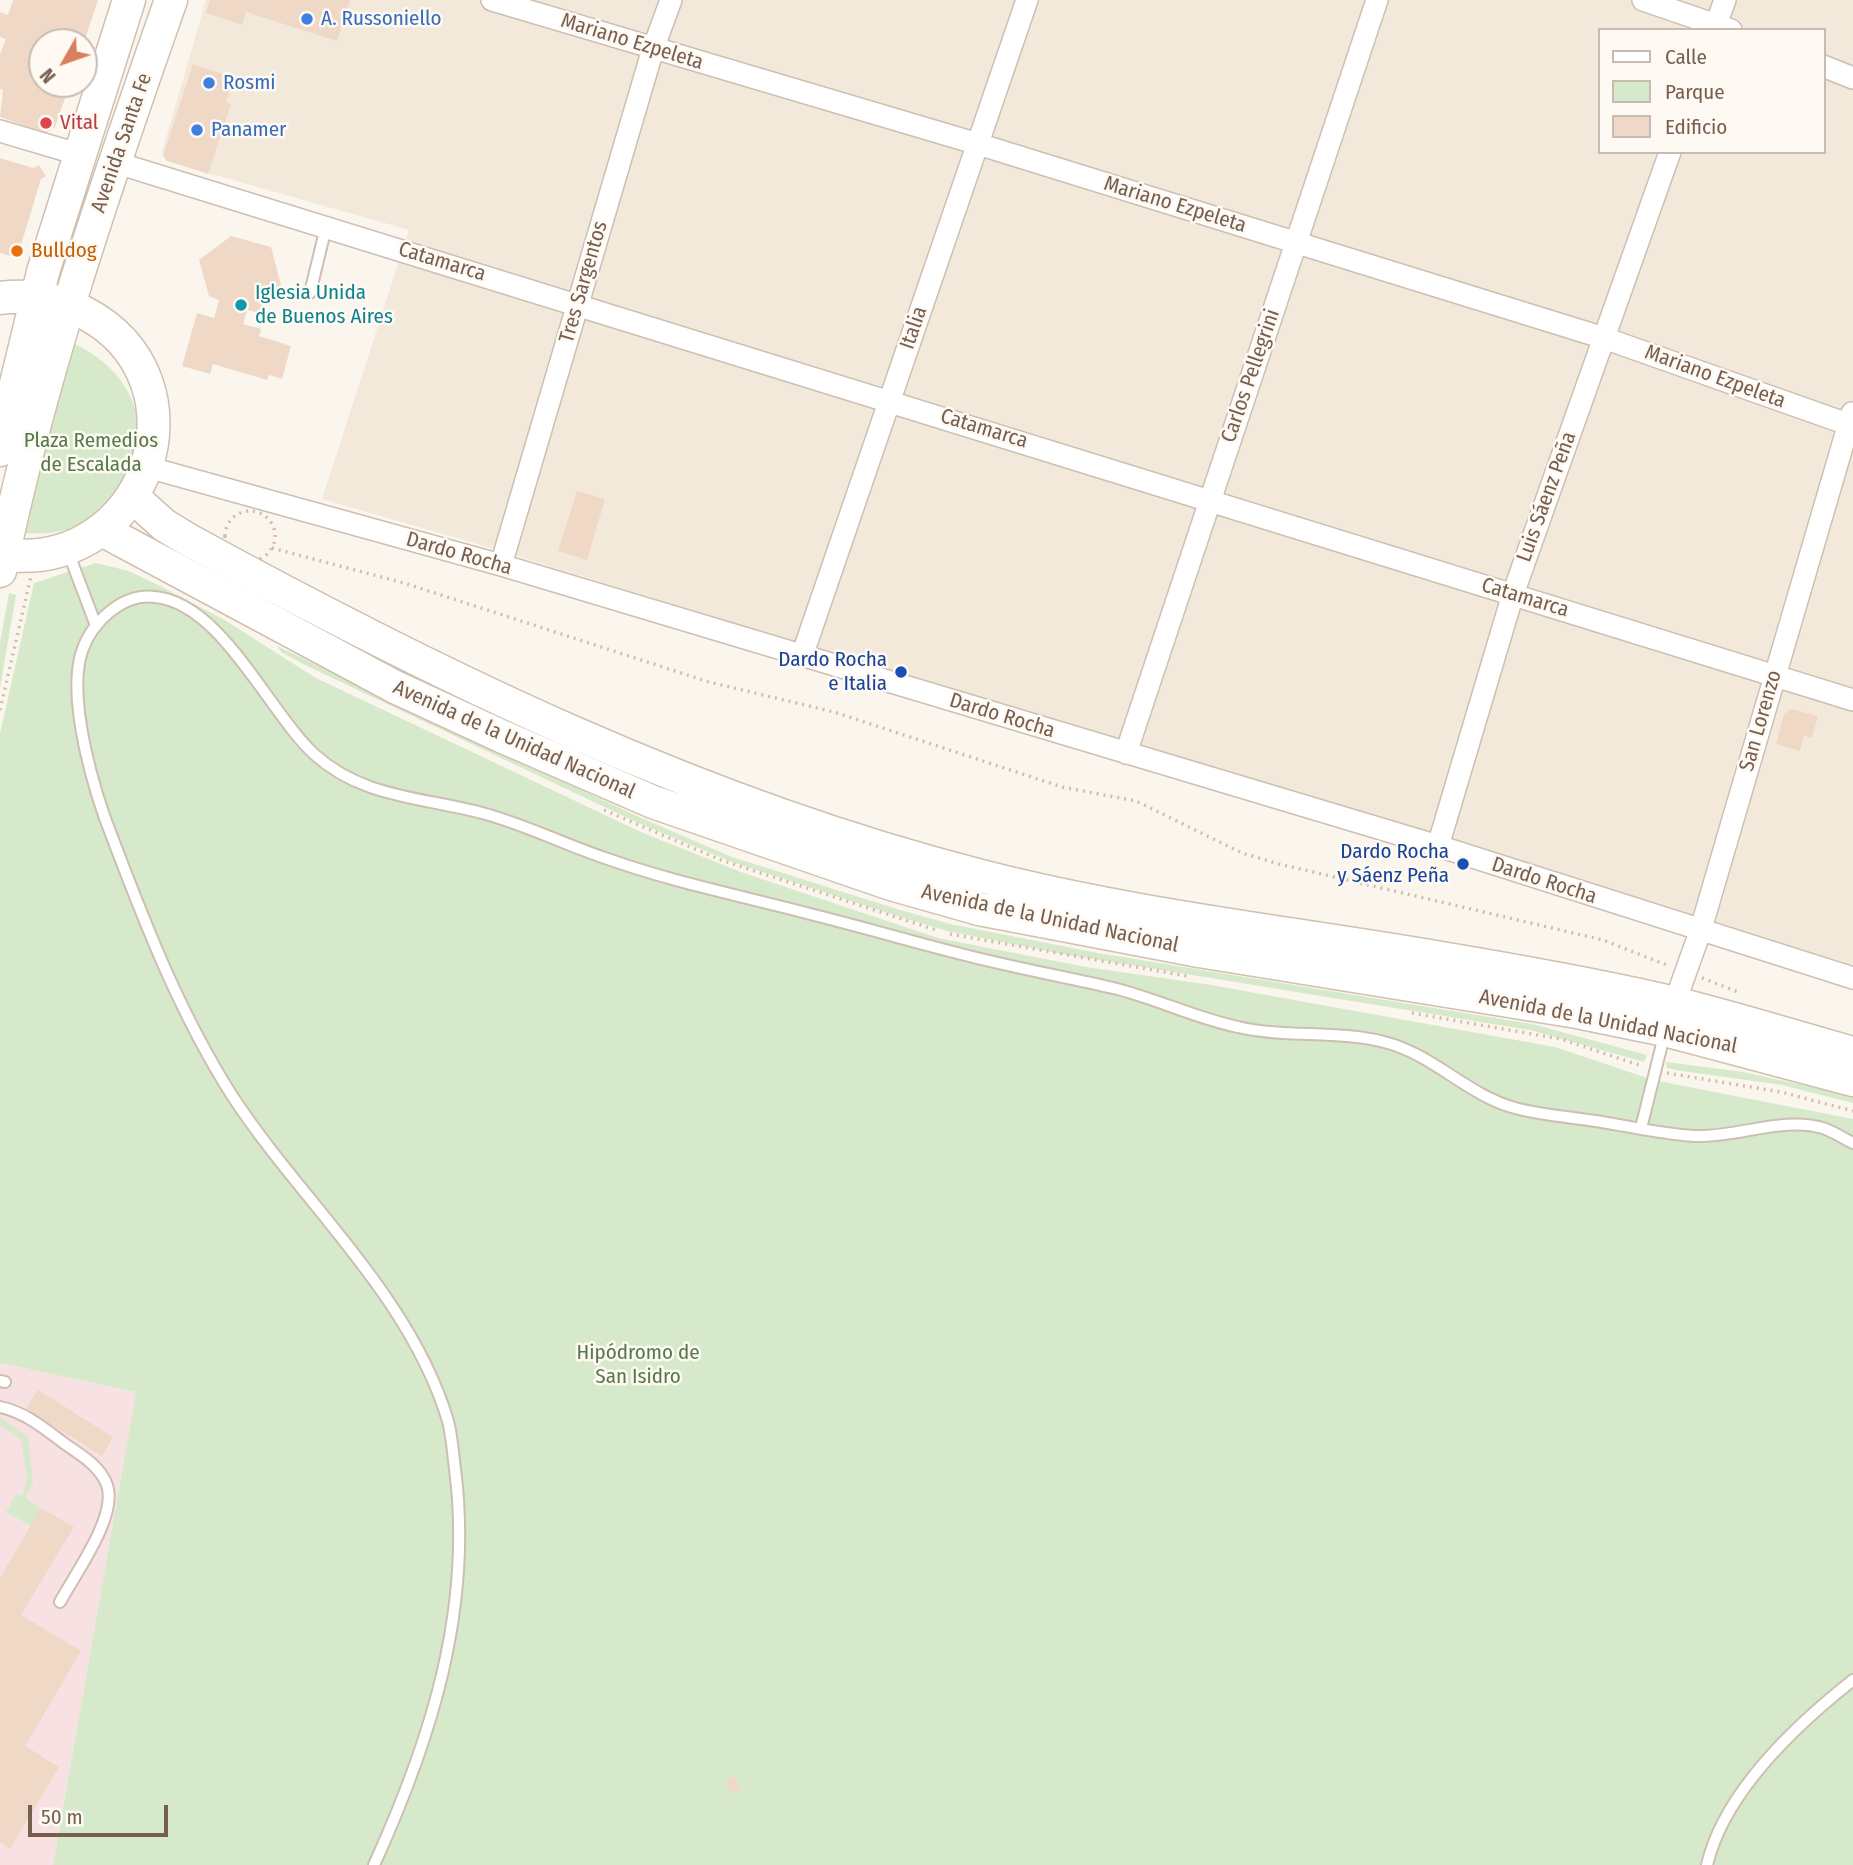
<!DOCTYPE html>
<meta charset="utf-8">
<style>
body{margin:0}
#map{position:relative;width:1853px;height:1865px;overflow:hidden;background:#fbf6ed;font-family:"Fira Sans Condensed",sans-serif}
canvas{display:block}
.legend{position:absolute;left:1598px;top:28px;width:228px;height:126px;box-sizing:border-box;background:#fefaf3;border:2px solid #c8bcb2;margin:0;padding:9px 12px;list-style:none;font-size:21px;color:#765f50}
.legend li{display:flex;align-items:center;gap:14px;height:35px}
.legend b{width:35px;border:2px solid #c8bcb2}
.north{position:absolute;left:28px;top:28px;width:70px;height:70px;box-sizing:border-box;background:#fefaf3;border:2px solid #c8bcb2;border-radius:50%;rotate:230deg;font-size:19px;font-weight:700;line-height:28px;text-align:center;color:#765f50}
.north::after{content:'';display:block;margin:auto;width:24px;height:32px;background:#da7f5d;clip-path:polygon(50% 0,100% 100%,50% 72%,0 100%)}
.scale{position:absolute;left:28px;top:1805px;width:140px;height:32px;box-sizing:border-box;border:4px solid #765f50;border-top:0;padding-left:9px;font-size:21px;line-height:24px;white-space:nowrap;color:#765f50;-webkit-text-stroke:5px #fefaf3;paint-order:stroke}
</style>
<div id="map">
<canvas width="1853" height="1865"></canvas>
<ul class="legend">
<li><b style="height:9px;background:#fff"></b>Calle</li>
<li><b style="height:19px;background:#d6e9cb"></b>Parque</li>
<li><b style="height:19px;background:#efd8c6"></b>Edificio</li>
</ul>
<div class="north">N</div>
<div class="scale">50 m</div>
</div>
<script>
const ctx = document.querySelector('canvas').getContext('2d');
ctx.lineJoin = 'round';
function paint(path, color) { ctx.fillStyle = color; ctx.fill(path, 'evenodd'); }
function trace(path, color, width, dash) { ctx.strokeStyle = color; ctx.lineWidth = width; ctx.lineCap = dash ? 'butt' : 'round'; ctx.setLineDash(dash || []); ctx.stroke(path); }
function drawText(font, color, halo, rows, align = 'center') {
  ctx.font = font + ' "Fira Sans Condensed",sans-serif'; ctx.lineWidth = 5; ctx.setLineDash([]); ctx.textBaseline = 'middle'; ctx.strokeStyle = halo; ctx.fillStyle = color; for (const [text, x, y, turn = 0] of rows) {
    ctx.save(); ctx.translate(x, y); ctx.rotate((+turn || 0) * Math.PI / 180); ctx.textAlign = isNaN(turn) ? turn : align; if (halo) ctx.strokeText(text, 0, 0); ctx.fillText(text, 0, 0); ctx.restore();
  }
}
const residential = new Path2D(`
 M 206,0 L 1853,0 L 1853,969 L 491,548 L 322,499 L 409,230 L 166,161 L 162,152 ZM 1599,30 L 1823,30 L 1823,152 L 1599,152 Z`);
const medical = new Path2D(`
 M 0,1363 L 136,1392 L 53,1865 L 0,1865 Z`);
const green = new Path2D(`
 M 70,342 C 188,392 144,544 24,533 Z
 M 96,563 L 129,571 L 160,586 L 223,619 L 316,678 L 643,833 L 741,872 L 938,938 L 1086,967 L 1211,985 L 1555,1047 L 1653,1080 L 1853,1119 L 1853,1865 L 53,1865 L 136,1392 L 0,1363 L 0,733 L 34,583 Z
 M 9,593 L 16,595 L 0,688 L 0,643 Z
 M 277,646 L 639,817 L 732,857 L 897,909 L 950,924 L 1098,953 L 1532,1024 L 1647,1055 L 1644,1062 L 1530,1030 L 1063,954 L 947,931 L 894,915 L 732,862 L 636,822 L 305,665 L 281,652 Z
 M 1666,1062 L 1743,1072 L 1853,1096 L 1853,1103 L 1782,1085 L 1682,1071 L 1667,1068 Z
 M 0,1417 L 28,1437 L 33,1483 L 25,1498 L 41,1508 L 31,1526 L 6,1512 L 16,1494 L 22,1496 L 27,1479 L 21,1440 L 0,1425 Z`);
const building = new Path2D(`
 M 13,0 L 98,0 L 84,42 L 42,42 L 42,84 L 70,84 L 55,127 L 46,133 L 0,117 L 3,90 L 0,89 L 0,54 L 6,39 L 0,37 L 0,12 L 8,15 Z
 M 210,0 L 350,0 L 337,41 L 246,12 L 242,25 L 206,13 Z
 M 193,64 L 234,78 L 226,102 L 231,104 L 208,174 L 168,161 L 163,156 Z
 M 0,158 L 33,168 L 39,165 L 46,176 L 41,179 L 17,258 L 0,253 Z
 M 231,236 L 271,247 L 282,289 L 256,312 L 247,310 L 243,324 L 261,329 L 259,336 L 291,346 L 282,379 L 269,375 L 267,380 L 213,364 L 210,374 L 182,366 L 197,313 L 214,318 L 219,300 L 209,296 L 199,260 Z
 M 577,491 L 605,499 L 587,560 L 558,551 Z
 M 1791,709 L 1818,716 L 1812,738 L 1804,736 L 1800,751 L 1776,744 L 1784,714 Z
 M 38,1390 L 113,1437 L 102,1456 L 26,1409 Z
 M 41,1508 L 74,1527 L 21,1615 L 81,1651 L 25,1746 L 59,1767 L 10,1849 L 0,1842 L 0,1578 Z
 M 734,1776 L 741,1789 L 733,1794 L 725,1781 Z`);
const path = new Path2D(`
 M225 536a25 25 0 1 1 50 0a25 25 0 1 1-50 0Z
 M 272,548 L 404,583 L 709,682 L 834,712 L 1062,787 L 1136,801 L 1242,853 L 1279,864 L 1603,940 L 1669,966
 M 0,710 L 31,576
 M 604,810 L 721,860 L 939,931
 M 950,934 L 1187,976
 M 1702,978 L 1741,993
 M 1412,1013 L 1561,1039 L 1642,1066
 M 1667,1073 L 1781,1092 L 1853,1111`);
const service = new Path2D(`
 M 310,293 L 326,227
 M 67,549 L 95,623
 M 1641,1128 L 1665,1032
 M 0,1381 L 5,1382
 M 0,1407 C 25,1412 45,1429 65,1444 C 81,1455 100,1466 107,1485 C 118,1516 75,1574 60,1602
 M 374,1865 C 431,1740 473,1608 455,1469 C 453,1454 452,1436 448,1421 C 410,1294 301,1202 231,1094 C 181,1015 147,929 114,842 C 95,795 66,700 82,651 C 92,622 122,593 155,597 C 221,603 268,711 314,754 C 362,798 422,797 482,813 C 524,824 563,844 605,858 C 672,882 742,896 810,914 C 863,927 916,943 969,956 C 1016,968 1065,977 1113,988 C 1155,998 1195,1018 1238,1027 C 1285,1038 1337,1030 1384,1042 C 1433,1054 1467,1095 1515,1108 C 1541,1115 1570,1117 1596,1121 C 1628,1126 1661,1134 1694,1136 C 1736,1138 1783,1116 1823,1128 C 1834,1132 1843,1138 1853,1143
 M 1707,1865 C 1724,1792 1796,1725 1853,1680`);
const minor = new Path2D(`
 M 492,0 L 978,144 L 1604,338 L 1853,426
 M 1643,0 L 1731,30
 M 1714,30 L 1725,0
 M 1823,66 L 1853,78
 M 0,131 L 81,155
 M 114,162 L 1853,700
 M 147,467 L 501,565 L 1438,846 L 1853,978
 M 501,565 L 653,49 L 671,0
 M 802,656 L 1027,0
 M 1126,753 L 1377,0
 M 1438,846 L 1513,594 L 1670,152
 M 1670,1016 L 1700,932 L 1852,413`);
const secondary = new Path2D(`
 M 0,298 C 29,294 57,299 83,312 C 215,380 147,576 0,554
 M 0,450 L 43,272 L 129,0
 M 133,497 L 164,525 L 187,539 C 441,678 700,804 981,876 C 1132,915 1288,932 1441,958 C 1513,970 1586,983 1658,999 C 1723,1014 1788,1035 1853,1053
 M 102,530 L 395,687 L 501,736 L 653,802 L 891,884 L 979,909 L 1199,951 L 1577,1012 L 1665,1030 L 1853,1080
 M 0,571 C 40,376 105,188 171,0`);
const markers = [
 [307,19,7,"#3f7fe0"],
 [209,83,7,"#3f7fe0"],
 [46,123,7,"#e0444e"],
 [197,130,7,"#3f7fe0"],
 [17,251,7,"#e8710a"],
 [241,305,7,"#0f9aa8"],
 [901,672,7,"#1a4fb4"],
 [1463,864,7,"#1a4fb4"]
];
const shopNames = [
 ["A. Russoniello",321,19],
 ["Rosmi",223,83],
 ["Panamer",211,130]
];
const streetNames = [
 ["Mariano Ezpeleta",632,42,17],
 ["Avenida Santa Fe",122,143,-71],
 ["Mariano Ezpeleta",1175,205,17],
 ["Catamarca",442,262,17],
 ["Tres Sargentos",584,282,-74],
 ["Italia",914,328,-71],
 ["Carlos Pellegrini",1251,376,-71],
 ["Mariano Ezpeleta",1715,377,20],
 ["Catamarca",984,429,17],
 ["Luis Sáenz Peña",1547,497,-70],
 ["Dardo Rocha",459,554,16],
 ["Catamarca",1525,598,17],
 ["Dardo Rocha",1002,716,17],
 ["San Lorenzo",1761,721,-74],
 ["Avenida de la Unidad Nacional",514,740,24],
 ["Dardo Rocha",1544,881,18],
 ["Avenida de la Unidad Nacional",1050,919,12],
 ["Avenida de la Unidad Nacional",1608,1022,11]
];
const healthNames = [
 ["Vital",60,123]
];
const foodNames = [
 ["Bulldog",31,251]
];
const cultureNames = [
 ["Iglesia Unida",255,293],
 ["de Buenos Aires",255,317]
];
const parkNames = [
 ["Plaza Remedios",91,441],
 ["de Escalada",91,465],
 ["Hipódromo de",638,1353],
 ["San Isidro",638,1377]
];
const transitNames = [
 ["Dardo Rocha",887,660],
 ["e Italia",887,684],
 ["Dardo Rocha",1449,852],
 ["y Sáenz Peña",1449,876]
];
paint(residential, '#f3e9db');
paint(medical, '#f8e1e2');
paint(green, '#d6e9cb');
paint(building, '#efd8c6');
trace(service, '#cdbfb2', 14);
trace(minor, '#cdbfb2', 24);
trace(secondary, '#d0c0b0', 35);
trace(path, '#d4bca9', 3.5, [2, 5]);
trace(service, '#fff', 10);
trace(minor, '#fff', 21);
trace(secondary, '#fff', 32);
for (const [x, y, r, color] of markers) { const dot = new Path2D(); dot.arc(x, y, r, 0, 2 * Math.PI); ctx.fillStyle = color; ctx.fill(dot); trace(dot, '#fefaf3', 2.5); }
drawText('21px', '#366cbe', '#fefaf3', shopNames, 'left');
drawText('21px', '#765f50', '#fefaf3', streetNames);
drawText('21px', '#be3a42', '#fefaf3', healthNames, 'left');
drawText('21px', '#c56008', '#fefaf3', foodNames, 'left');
drawText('21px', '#0d838f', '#fefaf3', cultureNames, 'left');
drawText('21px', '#557a49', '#fefaf3', parkNames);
drawText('21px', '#164399', '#fefaf3', transitNames, 'right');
</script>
